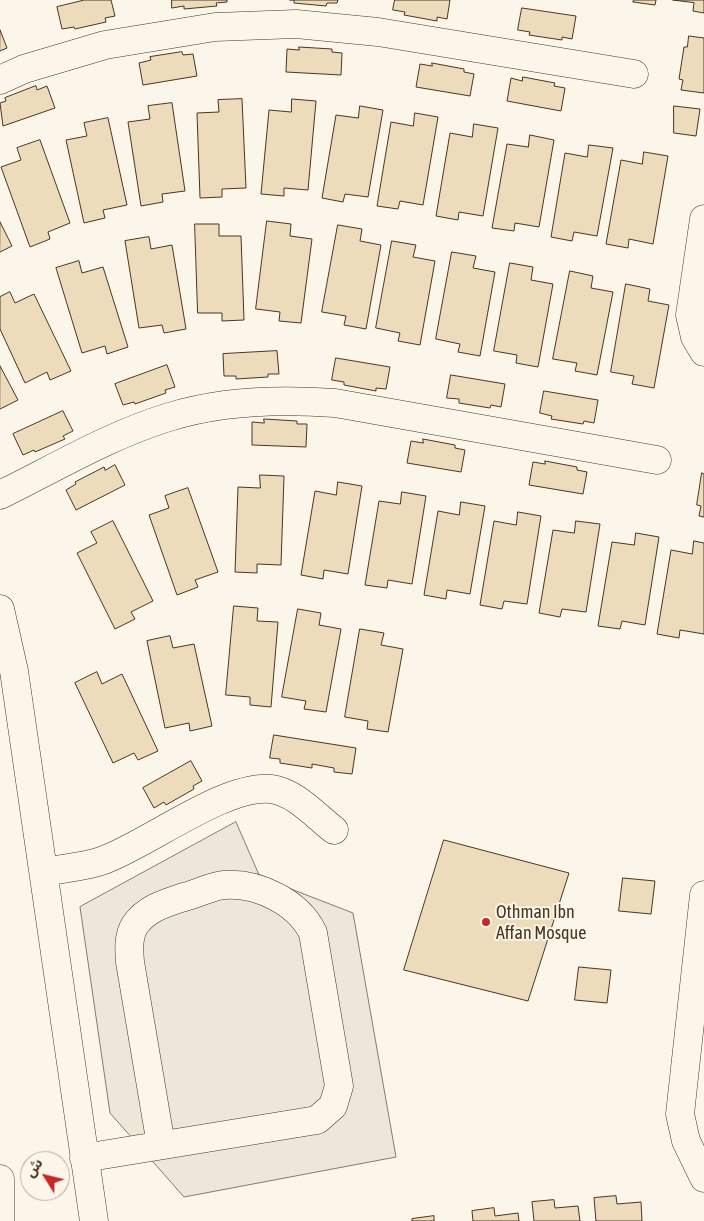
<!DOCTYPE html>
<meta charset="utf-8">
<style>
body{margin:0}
#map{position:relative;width:704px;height:1221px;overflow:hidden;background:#fbf6e9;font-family:"Asap Condensed","Noto Sans Arabic",sans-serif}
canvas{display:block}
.north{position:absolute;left:20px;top:1151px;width:50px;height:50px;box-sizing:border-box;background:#fbf6e9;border:1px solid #b4a999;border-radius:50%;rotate:306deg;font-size:14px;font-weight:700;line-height:20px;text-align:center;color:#4a3520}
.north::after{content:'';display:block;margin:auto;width:18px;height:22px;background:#c62828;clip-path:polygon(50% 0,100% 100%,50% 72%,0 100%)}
</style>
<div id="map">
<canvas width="704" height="1221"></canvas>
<div class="north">ش</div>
</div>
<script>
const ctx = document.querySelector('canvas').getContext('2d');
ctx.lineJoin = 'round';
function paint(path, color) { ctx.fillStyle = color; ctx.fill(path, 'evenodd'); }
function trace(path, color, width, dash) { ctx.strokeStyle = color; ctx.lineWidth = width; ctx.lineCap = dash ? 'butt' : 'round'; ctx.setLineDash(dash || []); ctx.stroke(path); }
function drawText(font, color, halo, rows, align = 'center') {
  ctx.font = font + ' "Asap Condensed",sans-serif'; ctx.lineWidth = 4; ctx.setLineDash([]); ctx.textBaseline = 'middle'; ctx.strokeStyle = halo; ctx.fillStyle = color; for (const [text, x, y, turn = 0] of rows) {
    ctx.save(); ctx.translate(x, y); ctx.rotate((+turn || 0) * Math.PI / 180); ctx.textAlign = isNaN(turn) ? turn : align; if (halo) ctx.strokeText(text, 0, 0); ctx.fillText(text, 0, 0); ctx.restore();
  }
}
const parking = new Path2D(`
 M 236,822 L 260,877 L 353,913 L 396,1157 L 184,1197 L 110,1113 L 80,907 Z`);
const building = new Path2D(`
 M 85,0 L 111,0 L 115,16 L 105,18 L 106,22 L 75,29 L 74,27 L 62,29 L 57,7 Z
 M 172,0 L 227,0 L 227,2 L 216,3 L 217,6 L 184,9 L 184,6 L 172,8 Z
 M 290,0 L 338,0 L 337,3 L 327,3 L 326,6 L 294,3 L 294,0 Z
 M 395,0 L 450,0 L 447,19 L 437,17 L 437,21 L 404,15 L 405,12 L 393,10 Z
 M 634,0 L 656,0 L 655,5 L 633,2 Z
 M 673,0 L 704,0 L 704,13 L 693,11 L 694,3 Z
 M 522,8 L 576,16 L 572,39 L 562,37 L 562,40 L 529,35 L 530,32 L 518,30 Z
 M 0,30 L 7,48 L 0,51 Z
 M 689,36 L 704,38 L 704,93 L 681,90 L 683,80 L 679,79 L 684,47 L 687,47 Z
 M 299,47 L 332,49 L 332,52 L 342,53 L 341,75 L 286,72 L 287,49 L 299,50 Z
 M 182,52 L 183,55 L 193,54 L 197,76 L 143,85 L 139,63 L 151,60 L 150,57 Z
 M 432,63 L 464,69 L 464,72 L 474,74 L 470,96 L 416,87 L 420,64 L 432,66 Z
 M 523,77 L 555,83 L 554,86 L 565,88 L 561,111 L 507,101 L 511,78 L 522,81 Z
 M 36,86 L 37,90 L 47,86 L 55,108 L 3,126 L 0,103 L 6,101 L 5,98 Z
 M 242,99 L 246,188 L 222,189 L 222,197 L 200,198 L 197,113 L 219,112 L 218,100 Z
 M 292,99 L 316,101 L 308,190 L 284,188 L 284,196 L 261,194 L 269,110 L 291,112 Z
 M 172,103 L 185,191 L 162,194 L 163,202 L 141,206 L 128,122 L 150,119 L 148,106 Z
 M 360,106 L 383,110 L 368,197 L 345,194 L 343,202 L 322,198 L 336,115 L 358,118 Z
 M 674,106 L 700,109 L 696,136 L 674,133 Z
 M 415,113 L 438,117 L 423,205 L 400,201 L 398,209 L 377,206 L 391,122 L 413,126 Z
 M 108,118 L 127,205 L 103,210 L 105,218 L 84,223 L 66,140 L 87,136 L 84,123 Z
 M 474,124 L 498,128 L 483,216 L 459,212 L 458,220 L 436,216 L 450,133 L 472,137 Z
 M 530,135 L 554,140 L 539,227 L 515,223 L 514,231 L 492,228 L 507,144 L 528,147 Z
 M 40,140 L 70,223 L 48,232 L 50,239 L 30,247 L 1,167 L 21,160 L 17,148 Z
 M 589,145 L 613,148 L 597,236 L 574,232 L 572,241 L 551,237 L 565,153 L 587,157 Z
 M 644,152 L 668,156 L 653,244 L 629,239 L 628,248 L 606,244 L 621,160 L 642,164 Z
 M 267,221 L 291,224 L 290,236 L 312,239 L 301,323 L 279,321 L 280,312 L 256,309 Z
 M 0,222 L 12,246 L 0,252 Z
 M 195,224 L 219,224 L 219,236 L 241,236 L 244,320 L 222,321 L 222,313 L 198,313 Z
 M 338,225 L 362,229 L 360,241 L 381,245 L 366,329 L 344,325 L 346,316 L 322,312 Z
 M 149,237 L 151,249 L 172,245 L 186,329 L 164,333 L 162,325 L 139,328 L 125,241 Z
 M 392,241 L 416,245 L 413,257 L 435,261 L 420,345 L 398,341 L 400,333 L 376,328 Z
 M 452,252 L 476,256 L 473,268 L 495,272 L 480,356 L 458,352 L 460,344 L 436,339 Z
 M 79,261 L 82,273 L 103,267 L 128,347 L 107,354 L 105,346 L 82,353 L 56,268 Z
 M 510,263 L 533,267 L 531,280 L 553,284 L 538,367 L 516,363 L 517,355 L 494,351 Z
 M 570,271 L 593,276 L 591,288 L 613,292 L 597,375 L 575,371 L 577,363 L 553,359 Z
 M 626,284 L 650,289 L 648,301 L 669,305 L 654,388 L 632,384 L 634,376 L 611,372 Z
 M 10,292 L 15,303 L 34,294 L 71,371 L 50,380 L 47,372 L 25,383 L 0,329 L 0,297 Z
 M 277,351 L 279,374 L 268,374 L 268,377 L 236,379 L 236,376 L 224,376 L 223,354 Z
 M 336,358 L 390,367 L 386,389 L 376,388 L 376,391 L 344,385 L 344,382 L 332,380 Z
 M 167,365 L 175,387 L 165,390 L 166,393 L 135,404 L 134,402 L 123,405 L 115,384 Z
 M 0,366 L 18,400 L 0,409 Z
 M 451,375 L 505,384 L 501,407 L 491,405 L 490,408 L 459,403 L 459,399 L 447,398 Z
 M 544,391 L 598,400 L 594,423 L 584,421 L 583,424 L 551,419 L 552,416 L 540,413 Z
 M 63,411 L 73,431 L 63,436 L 65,439 L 35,452 L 34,450 L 23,455 L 13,434 Z
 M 264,419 L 297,421 L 297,424 L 307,424 L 306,447 L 252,445 L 252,422 L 264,423 Z
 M 423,439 L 455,445 L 455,448 L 465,450 L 461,472 L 407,463 L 411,441 L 423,443 Z
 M 545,461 L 577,467 L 577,470 L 587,472 L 583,494 L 529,485 L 533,462 L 545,464 Z
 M 115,465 L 125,485 L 76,510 L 66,490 L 76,484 L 75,482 L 104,467 L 105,470 Z
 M 702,473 L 704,474 L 704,517 L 699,516 L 701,506 L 697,505 Z
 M 260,475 L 284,476 L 281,565 L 257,564 L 257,573 L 235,572 L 238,487 L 260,488 Z
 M 338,482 L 362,486 L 348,574 L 324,570 L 323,579 L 301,575 L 315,491 L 336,495 Z
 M 188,488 L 218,572 L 195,580 L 198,587 L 177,595 L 149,515 L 169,508 L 165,496 Z
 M 402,492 L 426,496 L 412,584 L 388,580 L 387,588 L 365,585 L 379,501 L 400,504 Z
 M 461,502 L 485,506 L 470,594 L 447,590 L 446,599 L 424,595 L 438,511 L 459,515 Z
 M 518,512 L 541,516 L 527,604 L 504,601 L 502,609 L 480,605 L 494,521 L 516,525 Z
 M 113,521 L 153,601 L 131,612 L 135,619 L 115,629 L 77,553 L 97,543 L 91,532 Z
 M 576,521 L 600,524 L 586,612 L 562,609 L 560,617 L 539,613 L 553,530 L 574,533 Z
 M 636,533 L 659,537 L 645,625 L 622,621 L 620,629 L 598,626 L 612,542 L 634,545 Z
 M 694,541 L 704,543 L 704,634 L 680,630 L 679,638 L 657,634 L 671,550 L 692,554 Z
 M 234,606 L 258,608 L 257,621 L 278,622 L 271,707 L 250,705 L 250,697 L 226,695 Z
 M 298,609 L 321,613 L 319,625 L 341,629 L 326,712 L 304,709 L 306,701 L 282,697 Z
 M 360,629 L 384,633 L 381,645 L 403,649 L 388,732 L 367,729 L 368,721 L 345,717 Z
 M 170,636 L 173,648 L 194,644 L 212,726 L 190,731 L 189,723 L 165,728 L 147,641 Z
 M 97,672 L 102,684 L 122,674 L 158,751 L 138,760 L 134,753 L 113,763 L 75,683 Z
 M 274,735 L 356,748 L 352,774 L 334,772 L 334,768 L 312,764 L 312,768 L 280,763 L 280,759 L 270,758 Z
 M 191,761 L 202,781 L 193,786 L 194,789 L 166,805 L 164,802 L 154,808 L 143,788 Z
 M 444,840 L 569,873 L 528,1001 L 404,970 Z
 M 623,878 L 655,881 L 651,914 L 619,911 Z
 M 579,967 L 611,970 L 607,1003 L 575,1000 Z
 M 616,1196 L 617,1204 L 641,1202 L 642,1221 L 596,1221 L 594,1198 Z
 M 554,1200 L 555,1208 L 578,1206 L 580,1221 L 534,1221 L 532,1202 Z
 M 494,1208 L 495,1216 L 518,1213 L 519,1221 L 473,1221 L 472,1211 Z
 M 434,1216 L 434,1221 L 412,1221 L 412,1219 Z`);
const minor = new Path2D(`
 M 0,80 L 24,69 L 105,45 L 215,27 L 296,24 L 378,32 L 634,74
 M 704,219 L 690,315 L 695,337 L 704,352
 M 0,495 C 55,468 110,435 169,417 C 223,400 280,399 335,403 L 657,460
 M 0,609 L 14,671 L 94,1221
 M 44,872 C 63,868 86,867 104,860 C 148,844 225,784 271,789 C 295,792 316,816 334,830
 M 704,895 L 680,1114 L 686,1141 L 704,1178
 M 84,1158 L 317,1120 L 333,1106 L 339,1086 L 313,933 C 299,903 258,882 224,885 C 211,886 197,894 184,897 C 166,903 147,908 135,925 C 128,936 129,950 130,962 L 161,1145
 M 0,1179 L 0,1221`);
const markers = [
 [486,922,5,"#c62828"]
];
const poiNames = [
 ["Othman Ibn",496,912],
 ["Affan Mosque",496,933]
];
paint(parking, '#ede7d9');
trace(parking, '#887966', 1);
paint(building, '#ecdcbc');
trace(building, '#4a3520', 1);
trace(minor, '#4a3520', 29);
trace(minor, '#fbf6e9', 28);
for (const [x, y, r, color] of markers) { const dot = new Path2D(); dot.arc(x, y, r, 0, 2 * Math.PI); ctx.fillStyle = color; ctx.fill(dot); trace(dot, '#fbf6e9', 2); }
drawText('18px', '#4a3520', '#fbf6e9', poiNames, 'left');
</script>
